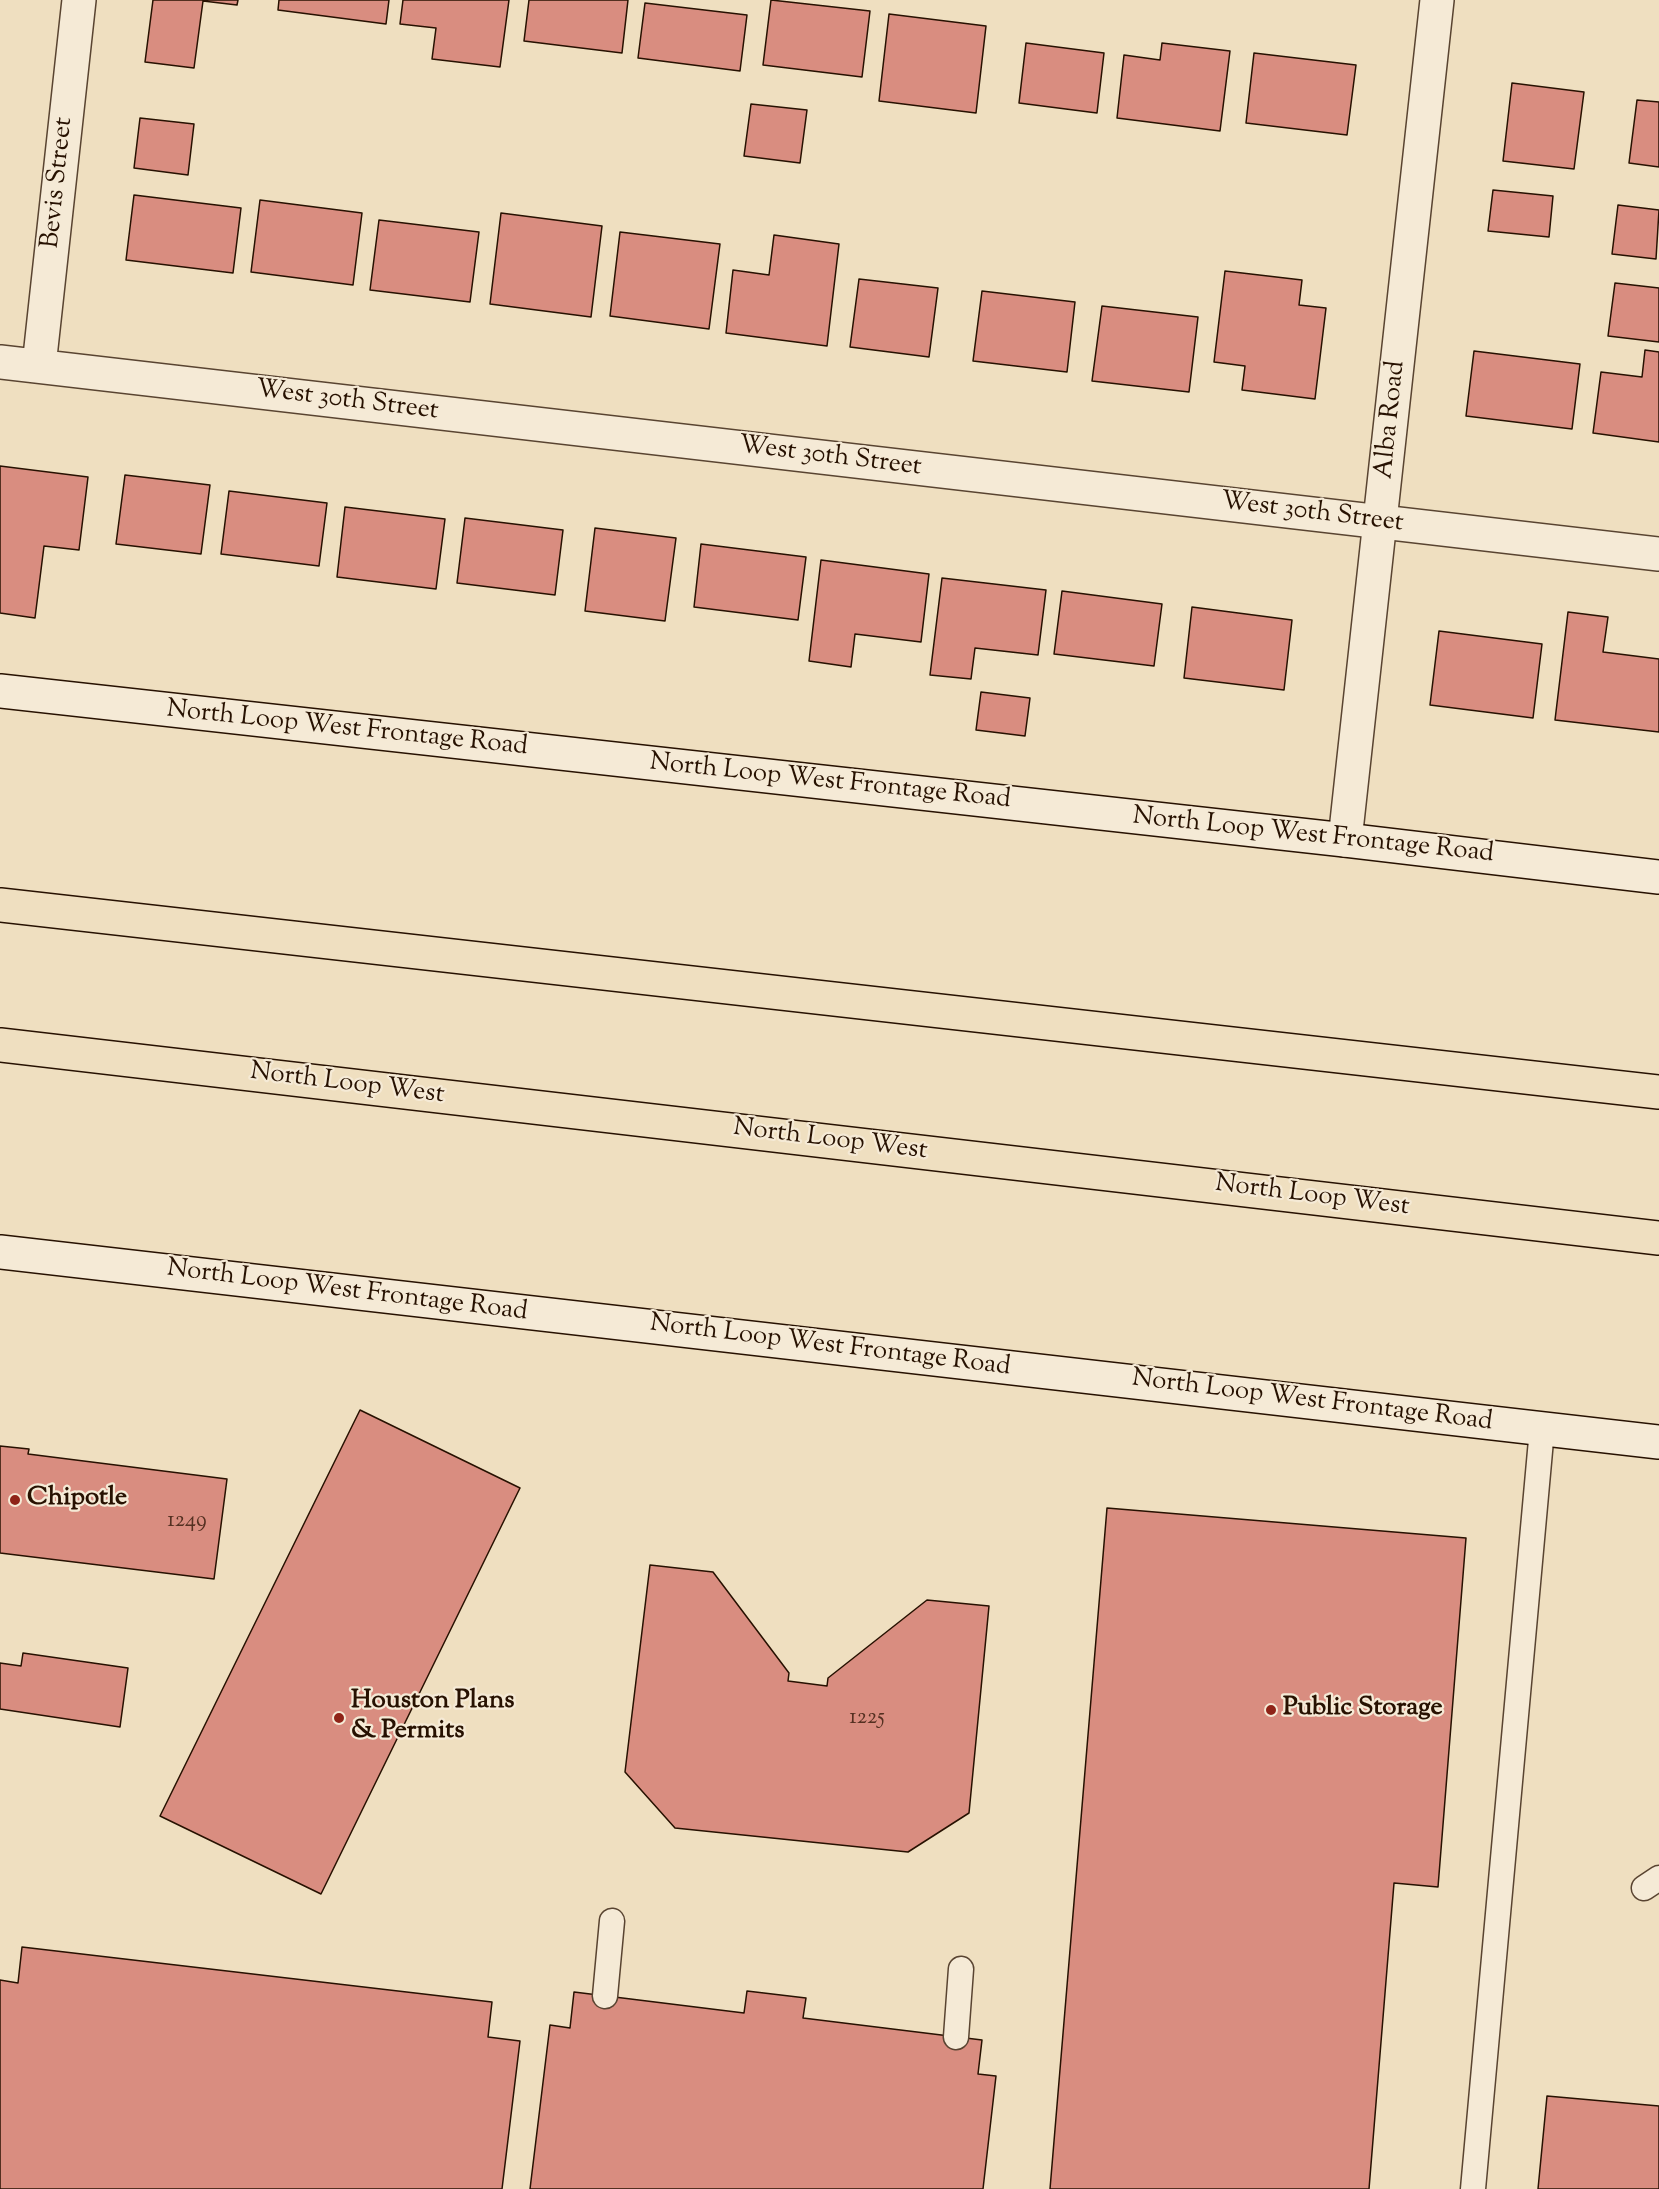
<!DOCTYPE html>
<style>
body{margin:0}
canvas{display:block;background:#efdfc0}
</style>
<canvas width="1659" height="2189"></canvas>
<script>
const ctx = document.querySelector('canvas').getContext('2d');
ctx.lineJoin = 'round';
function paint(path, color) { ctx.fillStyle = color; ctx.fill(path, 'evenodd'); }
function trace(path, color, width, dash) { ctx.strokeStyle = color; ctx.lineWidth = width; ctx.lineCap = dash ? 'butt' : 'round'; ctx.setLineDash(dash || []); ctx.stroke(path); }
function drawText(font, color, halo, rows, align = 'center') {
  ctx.font = font + ' "Sorts Mill Goudy",serif'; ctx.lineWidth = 4.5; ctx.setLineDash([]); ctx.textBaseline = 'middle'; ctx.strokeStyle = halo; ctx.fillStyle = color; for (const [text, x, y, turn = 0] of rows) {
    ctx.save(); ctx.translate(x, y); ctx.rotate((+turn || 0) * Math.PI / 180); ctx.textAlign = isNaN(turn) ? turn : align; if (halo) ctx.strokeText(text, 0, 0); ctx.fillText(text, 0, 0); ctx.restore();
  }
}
const building = new Path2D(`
 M 153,0 L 238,0 L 237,5 L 203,1 L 194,68 L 145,62 Z
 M 279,0 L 389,0 L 386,24 L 278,10 Z
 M 403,0 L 509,0 L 500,67 L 432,59 L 436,28 L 400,24 Z
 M 529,0 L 628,0 L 622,53 L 524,41 Z
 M 771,0 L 870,11 L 862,77 L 763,65 Z
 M 645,3 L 747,15 L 740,71 L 638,58 Z
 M 889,14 L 986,26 L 976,113 L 879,101 Z
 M 1026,43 L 1104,53 L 1097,113 L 1019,103 Z
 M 1162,43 L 1230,51 L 1220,131 L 1117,118 L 1124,55 L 1160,60 Z
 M 1254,53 L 1356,65 L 1347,135 L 1246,123 Z
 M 1512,83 L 1584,92 L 1574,169 L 1503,161 Z
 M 1637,100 L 1659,102 L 1659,167 L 1629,163 Z
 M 751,104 L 807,110 L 800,163 L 744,156 Z
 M 140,118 L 194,124 L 188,175 L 134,168 Z
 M 1493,190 L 1553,196 L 1549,237 L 1488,231 Z
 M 134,195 L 241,208 L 233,273 L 126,260 Z
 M 260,200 L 362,213 L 353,285 L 251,272 Z
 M 1618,205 L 1659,210 L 1656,259 L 1612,254 Z
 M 501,213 L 602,226 L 591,317 L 490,304 Z
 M 379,220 L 479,232 L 470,302 L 370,290 Z
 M 620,232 L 720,244 L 709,329 L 610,316 Z
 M 774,235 L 839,244 L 827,346 L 726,333 L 733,270 L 769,275 Z
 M 1225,271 L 1302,280 L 1299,305 L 1326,308 L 1315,399 L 1242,390 L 1245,366 L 1214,362 Z
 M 859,279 L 938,288 L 929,357 L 850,347 Z
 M 1615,283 L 1659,288 L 1659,342 L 1608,336 Z
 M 982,291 L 1075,302 L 1067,372 L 973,361 Z
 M 1102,306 L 1198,317 L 1189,392 L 1092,381 Z
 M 1645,350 L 1659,352 L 1659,442 L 1593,433 L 1601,372 L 1642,377 Z
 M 1474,351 L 1580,364 L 1572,429 L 1466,416 Z
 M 0,466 L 88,477 L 79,550 L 44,546 L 35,618 L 0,613 Z
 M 125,475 L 210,485 L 201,554 L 116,544 Z
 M 229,491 L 327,503 L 319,566 L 221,554 Z
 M 345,507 L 445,519 L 436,589 L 337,577 Z
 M 465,518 L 563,530 L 555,595 L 457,583 Z
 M 595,528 L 676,538 L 665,621 L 585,611 Z
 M 701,544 L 806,557 L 798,620 L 694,607 Z
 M 821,560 L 929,574 L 921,642 L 855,634 L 851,667 L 809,661 Z
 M 942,578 L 1046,590 L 1038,655 L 975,648 L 971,679 L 930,675 Z
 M 1062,591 L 1162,604 L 1154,666 L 1054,654 Z
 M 1192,607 L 1292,620 L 1284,690 L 1184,678 Z
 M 1568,612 L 1608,617 L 1603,652 L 1659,659 L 1659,732 L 1555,720 Z
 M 1439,631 L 1542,644 L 1533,718 L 1430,705 Z
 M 981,692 L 1030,698 L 1025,736 L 976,730 Z
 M 360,1410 L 520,1488 L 321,1894 L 160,1816 Z
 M 0,1446 L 29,1449 L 28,1454 L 227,1479 L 214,1579 L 0,1553 Z
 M 1107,1508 L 1466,1538 L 1438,1887 L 1394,1883 L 1369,2189 L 1050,2189 Z
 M 650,1565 L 713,1572 L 789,1673 L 788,1681 L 827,1686 L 828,1678 L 927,1600 L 989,1606 L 969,1813 L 908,1852 L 675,1828 L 625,1772 Z
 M 23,1653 L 128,1668 L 120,1727 L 0,1709 L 0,1663 L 21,1666 Z
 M 22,1947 L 492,2002 L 488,2037 L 520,2041 L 502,2189 L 0,2189 L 0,1980 L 18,1983 Z
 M 747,1991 L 806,1998 L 803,2018 L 982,2040 L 978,2074 L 996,2076 L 983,2189 L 530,2189 L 550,2025 L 570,2028 L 574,1992 L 744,2013 Z
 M 1547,2096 L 1659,2106 L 1659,2189 L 1538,2189 Z`);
const service = new Path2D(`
 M 1644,1888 L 1659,1878
 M 605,1996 L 612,1921
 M 956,2037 L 961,1969
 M 1473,2189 L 1542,1429`);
const minor = new Path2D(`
 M 0,362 L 1659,554
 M 39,366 L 79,0`);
const tertiary = new Path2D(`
 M 1345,840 L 1437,0`);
const secondary = new Path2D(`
 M 0,691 L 1345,840 L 1659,877
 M 0,1252 L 1659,1442`);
const motorway = new Path2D(`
 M 0,905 L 1659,1092
 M 0,1045 L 1659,1238`);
const markers = [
 [15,1500,6,"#8f2418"],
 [1271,1710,6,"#8f2418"],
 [339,1718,6,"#8f2418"]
];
const numberNames = [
 ["1249",187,1522],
 ["1225",867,1719]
];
const streetNames = [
 ["Bevis Street",59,183,-84],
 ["West 30th Street",347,402,7],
 ["Alba Road",1392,420,-84],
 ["West 30th Street",830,458,7],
 ["West 30th Street",1312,514,7],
 ["North Loop West Frontage Road",347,730,6],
 ["North Loop West Frontage Road",830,783,6],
 ["North Loop West Frontage Road",1313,837,6],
 ["North Loop West",347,1085,7],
 ["North Loop West",830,1141,7],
 ["North Loop West",1312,1197,7],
 ["North Loop West Frontage Road",347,1292,7],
 ["North Loop West Frontage Road",830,1347,7],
 ["North Loop West Frontage Road",1312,1402,7]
];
const poiNames = [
 ["Chipotle",27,1500],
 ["Houston Plans",351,1703],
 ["& Permits",351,1733],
 ["Public Storage",1283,1710]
];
paint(building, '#d98d80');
trace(building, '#271101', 1.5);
trace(service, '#594431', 27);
trace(minor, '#594431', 36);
trace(tertiary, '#594431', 36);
trace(secondary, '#271101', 36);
trace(motorway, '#271101', 36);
trace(service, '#f5ead6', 24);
trace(minor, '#f5ead6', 33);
trace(tertiary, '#f5ead6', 33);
trace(secondary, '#f5ead6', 33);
trace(motorway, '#efdfc0', 33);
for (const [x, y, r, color] of markers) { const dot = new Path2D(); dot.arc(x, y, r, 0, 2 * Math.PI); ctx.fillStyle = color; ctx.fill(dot); trace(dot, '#f5ead6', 2); }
drawText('22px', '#543021', null, numberNames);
drawText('26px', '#271101', '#f5ead6', streetNames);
drawText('bold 26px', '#271101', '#f5ead6', poiNames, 'left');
</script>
